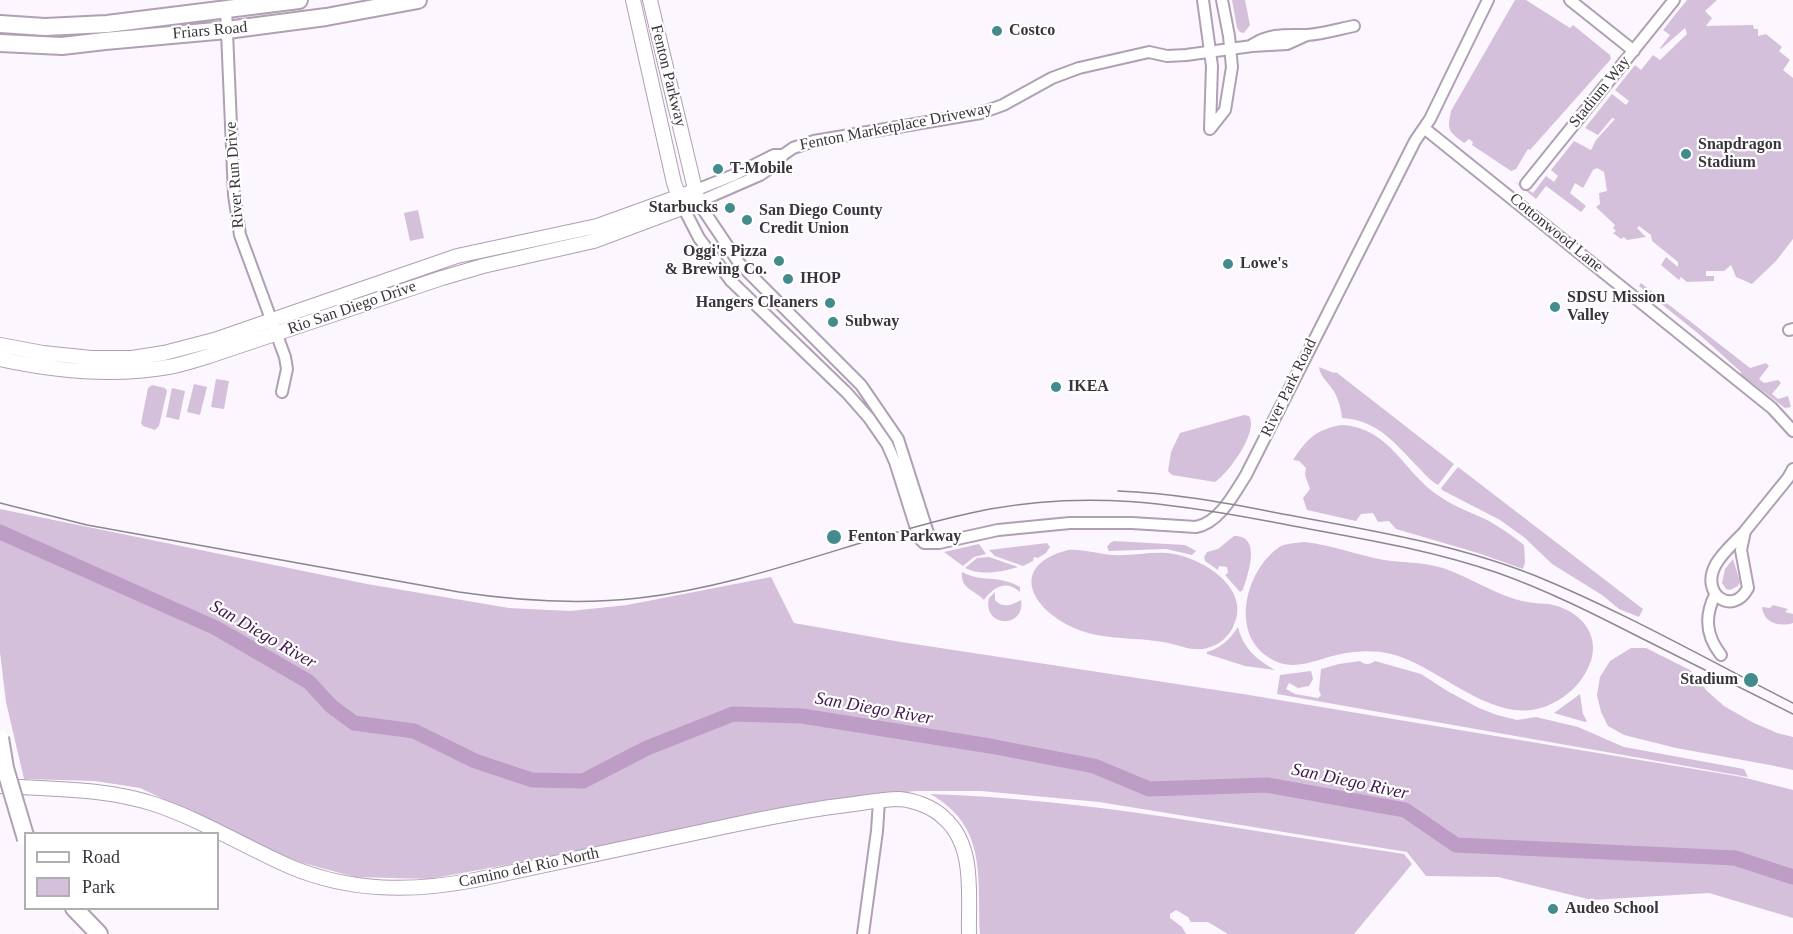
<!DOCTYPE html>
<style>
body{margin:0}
#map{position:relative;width:1793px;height:934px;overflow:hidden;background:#fcf6fe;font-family:"Times New Roman",serif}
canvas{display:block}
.legend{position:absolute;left:24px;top:832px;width:195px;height:78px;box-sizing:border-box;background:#fff;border:2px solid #b0aeb1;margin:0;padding:8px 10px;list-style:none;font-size:18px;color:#3a343c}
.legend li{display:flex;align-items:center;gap:12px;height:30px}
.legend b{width:30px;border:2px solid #b0aeb1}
</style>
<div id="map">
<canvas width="1793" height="934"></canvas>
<ul class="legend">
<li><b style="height:8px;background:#fff"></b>Road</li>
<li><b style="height:16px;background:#d5c0db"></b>Park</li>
</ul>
</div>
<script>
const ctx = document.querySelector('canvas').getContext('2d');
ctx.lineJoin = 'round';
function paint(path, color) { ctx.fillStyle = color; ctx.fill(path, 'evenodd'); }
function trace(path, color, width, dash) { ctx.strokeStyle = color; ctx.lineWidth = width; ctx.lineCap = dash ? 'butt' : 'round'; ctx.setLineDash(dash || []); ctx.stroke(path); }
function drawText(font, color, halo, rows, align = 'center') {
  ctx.font = font + ' "Times New Roman",serif'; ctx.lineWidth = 4.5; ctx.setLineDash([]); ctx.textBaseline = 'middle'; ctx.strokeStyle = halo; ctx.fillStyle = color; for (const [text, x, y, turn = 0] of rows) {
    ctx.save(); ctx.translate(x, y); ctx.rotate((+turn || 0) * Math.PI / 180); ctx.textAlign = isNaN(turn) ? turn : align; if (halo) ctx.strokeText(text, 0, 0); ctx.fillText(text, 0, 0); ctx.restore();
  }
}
const green = new Path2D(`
 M 1232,0 L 1245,0 L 1250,25 L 1244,33 L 1240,32 L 1237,28 Z
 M 1515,0 L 1526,0 L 1570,28 L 1573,25 L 1610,55 L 1611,59 L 1530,150 L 1528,149 L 1516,169 L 1511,171 L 1472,145 L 1473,142 L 1469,139 L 1464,143 C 1448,131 1447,130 1451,111 Z
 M 1687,0 L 1717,0 L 1705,11 L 1712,18 L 1706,26 L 1753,25 L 1754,29 L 1758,29 L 1758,36 L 1766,34 L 1782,47 L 1779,51 L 1790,60 L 1783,70 L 1793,78 L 1793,239 L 1776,261 L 1752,284 L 1736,277 L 1731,265 L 1724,271 L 1706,271 L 1706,276 L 1714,276 L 1714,281 L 1687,282 L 1681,277 L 1679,280 L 1661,265 L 1666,257 L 1678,267 L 1678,262 L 1652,241 L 1651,235 L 1639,226 L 1637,228 L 1646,237 L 1627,240 L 1624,237 L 1621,239 L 1613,233 L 1616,231 L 1613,228 L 1615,225 L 1596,207 L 1600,204 L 1599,193 L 1607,191 L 1604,172 L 1597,168 L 1593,170 L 1583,188 L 1575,183 L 1570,193 L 1586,206 L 1581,212 L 1546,186 L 1536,199 L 1514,181 L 1533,193 L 1546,176 L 1554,182 L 1558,176 L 1551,170 L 1574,141 L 1591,150 L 1596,140 L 1615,119 L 1612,118 L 1598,135 L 1585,128 L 1612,94 L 1626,105 L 1629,101 L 1615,90 L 1635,65 L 1641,70 L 1653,55 L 1660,60 L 1687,34 L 1685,28 L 1661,49 L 1660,48 L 1670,35 L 1663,30 Z
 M 418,210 L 424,238 L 410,241 L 404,213 Z
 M 1641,283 L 1750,368 L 1766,363 L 1769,366 L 1759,379 L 1764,383 L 1778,380 L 1781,383 L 1772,394 L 1778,399 L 1788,396 L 1791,407 L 1785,408 L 1740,374 L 1741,372 L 1700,335 L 1639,286 Z
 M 1319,367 L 1334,373 L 1336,372 L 1454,464 L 1438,485 C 1431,481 1425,475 1420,469 C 1396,445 1379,420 1342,418 C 1341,409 1339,401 1335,393 C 1330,384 1320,377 1319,367 Z
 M 216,379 L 229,381 L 224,409 L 211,407 Z
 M 194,384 L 207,387 L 200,415 L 187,412 Z
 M 152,385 L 165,388 L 167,391 L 159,426 L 155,430 L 143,426 L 141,423 L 148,388 Z
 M 172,388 L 185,391 L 179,420 L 166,417 Z
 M 1244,415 L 1249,416 C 1259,431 1229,473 1215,482 L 1172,475 L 1168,471 L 1171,452 L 1180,433 Z
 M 1341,425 C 1390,427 1404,473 1439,496 C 1455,507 1473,513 1489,521 C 1501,528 1513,536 1524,545 L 1525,562 L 1523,569 L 1478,553 L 1396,529 L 1389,521 L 1378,522 L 1373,513 L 1361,514 L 1356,521 L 1307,510 L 1303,498 L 1310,489 L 1305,475 L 1306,468 L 1299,461 L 1293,460 C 1307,439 1315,430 1341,425 Z
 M 1458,467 L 1643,609 L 1639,617 L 1619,609 L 1602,595 L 1552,564 L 1525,538 L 1500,520 L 1442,490 L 1441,488 Z
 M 0,509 L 367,584 L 509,608 L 570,611 L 627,605 L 771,577 L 794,623 L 901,642 L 1249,695 L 1742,777 L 1793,790 L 1793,918 L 1709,893 L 1592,900 L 1498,877 L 1426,876 L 1407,852 L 1099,802 L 981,791 L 916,791 L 825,800 L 534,860 L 429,879 L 355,877 L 299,862 L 140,788 L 95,781 L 24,779 L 6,702 L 0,652 Z
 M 1234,536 C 1263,535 1247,577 1243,590 L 1240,592 L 1225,575 L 1228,573 L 1227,567 L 1219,566 L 1218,570 L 1205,561 L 1204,557 L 1207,552 L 1218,549 Z
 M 1114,541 L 1185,545 L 1196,551 L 1192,555 L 1166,549 L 1109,551 L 1107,547 L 1110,543 Z
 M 1305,542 C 1332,545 1357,555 1384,560 C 1406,563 1430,562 1451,571 C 1479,582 1504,600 1535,603 C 1541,604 1547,603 1553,605 C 1579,611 1600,633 1591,661 C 1584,679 1574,691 1557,701 C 1499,735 1444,667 1391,654 C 1375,650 1357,651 1341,654 C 1315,659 1293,674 1268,657 C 1230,632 1246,571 1278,548 C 1285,543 1296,543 1305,542 Z
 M 1047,543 L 1050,547 L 1046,553 L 1038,558 L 1034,557 L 1033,561 L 1023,566 L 995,556 L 989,550 Z
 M 979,544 L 986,554 L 974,557 L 963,566 L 944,552 Z
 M 1068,550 C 1084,549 1097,554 1113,555 C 1131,556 1149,552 1167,553 C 1201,556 1255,589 1232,629 C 1226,640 1215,647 1203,649 C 1190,651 1176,644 1163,642 C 1133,637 1096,640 1070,626 C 1028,605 1011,565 1068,550 Z
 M 989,557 L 1018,567 C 1002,572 980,576 965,568 L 977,558 Z
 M 1733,559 L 1740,582 L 1738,586 L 1730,590 L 1726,589 L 1722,583 L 1725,569 Z
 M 962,572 C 982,583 997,574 1020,587 L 1020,592 C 1005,579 993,588 984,600 C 975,590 960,589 962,572 Z
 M 999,588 L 995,592 L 995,600 C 1003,609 1012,605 1021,600 C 1026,629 982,628 989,598 Z
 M 1773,605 L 1788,609 L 1785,612 L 1793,614 L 1793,623 C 1780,627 1764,624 1762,607 L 1770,608 Z
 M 1238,627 C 1243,648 1257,660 1275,670 L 1245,666 L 1207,654 L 1207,652 C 1221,648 1230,639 1238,627 Z
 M 1631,648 L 1646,648 L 1690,670 L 1707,691 L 1724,706 L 1752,722 L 1777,733 L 1793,737 L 1793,770 L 1770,765 L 1676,748 L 1624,735 L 1608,726 L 1601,712 L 1597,695 L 1600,677 L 1610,661 Z
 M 1360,661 C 1364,665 1370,665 1375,661 L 1421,674 L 1449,692 L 1479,708 L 1497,715 L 1517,720 L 1536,717 L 1578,727 L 1624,747 L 1744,769 L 1748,777 L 1277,694 L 1280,675 L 1311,671 L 1313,679 L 1309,686 L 1298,688 L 1289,683 L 1286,689 L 1295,694 L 1318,698 L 1321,695 L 1319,690 L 1321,669 L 1339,664 Z
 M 1580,694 L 1583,714 L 1587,721 L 1585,722 L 1554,713 Z
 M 930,794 C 1090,799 1247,831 1404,854 L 1412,864 L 1354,934 L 1228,934 L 1208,922 L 1191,922 L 1188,917 L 1176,910 L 1170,914 L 1170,918 L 1182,927 L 1186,934 L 980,934 C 977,878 988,826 930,794 Z`);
const river = new Path2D(`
 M 0,532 L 216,628 L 309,682 L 331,706 L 354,723 L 414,731 L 475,761 L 532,780 L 583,781 L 647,748 L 733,714 L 802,716 L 990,746 L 1094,766 L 1149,789 L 1267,785 L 1405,810 L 1456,845 L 1735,858 L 1793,877`);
const minor = new Path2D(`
 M 1203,0 L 1212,66 L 1210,129
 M 1570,0 L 1634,51
 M 226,9 L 234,195 L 240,235 L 285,357 L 287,369 L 282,392
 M 1252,45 C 1271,33 1285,35 1307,35 C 1322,34 1339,29 1354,26
 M 1424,128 L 1772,408 L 1793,431
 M 1210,129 L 1225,110 L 1232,67 L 1229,36 L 1222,0
 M 1526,184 L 1674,0
 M 694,191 L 734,175 L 774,155 L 783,155
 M 683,207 L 699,238 L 731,281 L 847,393 L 869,418 L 887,444 L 895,462 L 919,538 L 924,543 L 939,543 L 998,530 L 1070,523 L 1132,523 L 1196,527 C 1219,523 1234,494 1246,475 L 1415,141 L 1430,119 L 1488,0
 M 1789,330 L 1793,329
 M 1745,531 L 1741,550 L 1748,588 C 1733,617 1699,594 1716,564 C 1723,552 1736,541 1745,531 Z
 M 1745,531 L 1788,478 L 1793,469
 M 933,543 L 928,533 L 898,439 L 861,385 L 739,263 L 698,202 L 760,175 L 772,167 L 783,155 L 793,148 L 814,141 L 981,113 L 1003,105 L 1052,78 L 1079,68 L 1149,52 L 1167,56 L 1186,55 L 1252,46 L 1287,44 L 1307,35
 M 1715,595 C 1704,617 1706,636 1721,655
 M 863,934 L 877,831 L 879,801`);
const major = new Path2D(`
 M 633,0 L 674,183 L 682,205
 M 0,345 L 43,353 L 91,358 L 132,358 L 164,353 L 214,340 L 457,256 L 597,226 L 694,191
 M 0,359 C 55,371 112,377 168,367 C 182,365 195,360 209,356 L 442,278 L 483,266 L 594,241 L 698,202 L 650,0
 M 0,786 C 51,789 104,788 154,804 C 202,820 245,847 291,867 C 351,892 412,892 475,880 C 559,862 644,844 728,826 C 770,817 811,809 854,804 C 868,802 884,799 899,799 C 914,800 933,807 944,818 C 976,846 968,896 969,934`);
const highway = new Path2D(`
 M 0,24 L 45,27 L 107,24 L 299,0
 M 0,43 L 62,46 L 105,41 L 227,30 L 326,17 L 418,0
 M 74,908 L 99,934`);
const tram = new Path2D(`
 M 1118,491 C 1178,493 1235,505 1294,516 C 1376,531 1458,545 1536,576 C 1624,612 1708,660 1793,703
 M 0,503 L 87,525 L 459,592 C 519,601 578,605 639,598 C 759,584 872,532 990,509 C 1088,491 1171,503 1267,521 C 1344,536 1423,547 1498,573 C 1546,590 1592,613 1637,636 C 1689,662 1741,688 1793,714`);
const highwayBridge = new Path2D(`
 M 0,738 L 5,768 L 26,839`);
const markers = [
 [997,31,6,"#438b8c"],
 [1686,154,6,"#438b8c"],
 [718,169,6,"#438b8c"],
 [730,208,6,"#438b8c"],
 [747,220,6,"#438b8c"],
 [779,261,6,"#438b8c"],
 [1228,264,6,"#438b8c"],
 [788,279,6,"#438b8c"],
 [830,303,6,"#438b8c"],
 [1555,307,6,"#438b8c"],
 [833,322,6,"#438b8c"],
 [1056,387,6,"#438b8c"],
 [834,537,8,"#438b8c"],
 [1751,680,8,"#438b8c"],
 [1553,909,6,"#438b8c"]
];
const streetNames = [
 ["Friars Road",210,31,-5],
 ["Fenton Parkway",668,76,76],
 ["Stadium Way",1600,92,-51],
 ["Fenton Marketplace Driveway",896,127,-11],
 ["River Run Drive",235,175,-94],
 ["Cottonwood Lane",1556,233,39],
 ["Rio San Diego Drive",352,308,-19],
 ["River Park Road",1289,388,-64],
 ["Camino del Rio North",529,868,-12]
];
const poiNames = [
 ["Costco",1009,31],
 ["Snapdragon",1698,145],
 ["Stadium",1698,163],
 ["T-Mobile",730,169],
 ["Starbucks",718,208,"right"],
 ["San Diego County",759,211],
 ["Credit Union",759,229],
 ["Oggi's Pizza",767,252,"right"],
 ["& Brewing Co.",767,270,"right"],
 ["Lowe's",1240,264],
 ["IHOP",800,279],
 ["SDSU Mission",1567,298],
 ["Valley",1567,316],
 ["Hangers Cleaners",818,303,"right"],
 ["Subway",845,322],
 ["IKEA",1068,387],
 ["Fenton Parkway",848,537],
 ["Stadium",1738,680,"right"],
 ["Audeo School",1565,909]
];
const waterNames = [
 ["San Diego River",263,635,30],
 ["San Diego River",874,709,10],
 ["San Diego River",1350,782,12]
];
paint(green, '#d5c0db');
trace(river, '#bd9cc5', 15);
trace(minor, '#afa0b3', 14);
trace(major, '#afa0b3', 16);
trace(highway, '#afa0b3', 20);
trace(minor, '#fff', 10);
trace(major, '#fff', 14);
trace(highway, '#fff', 16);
trace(tram, '#8c868e', 1.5);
trace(highwayBridge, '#afa0b3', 20, []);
trace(highwayBridge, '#fff', 16);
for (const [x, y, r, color] of markers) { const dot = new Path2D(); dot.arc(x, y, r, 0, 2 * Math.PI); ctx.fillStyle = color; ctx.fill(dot); trace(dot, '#fff', 2); }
drawText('16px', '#3a343c', '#fff', streetNames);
drawText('bold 16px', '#3a343c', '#fff', poiNames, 'left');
drawText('italic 18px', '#42194c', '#fff', waterNames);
</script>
